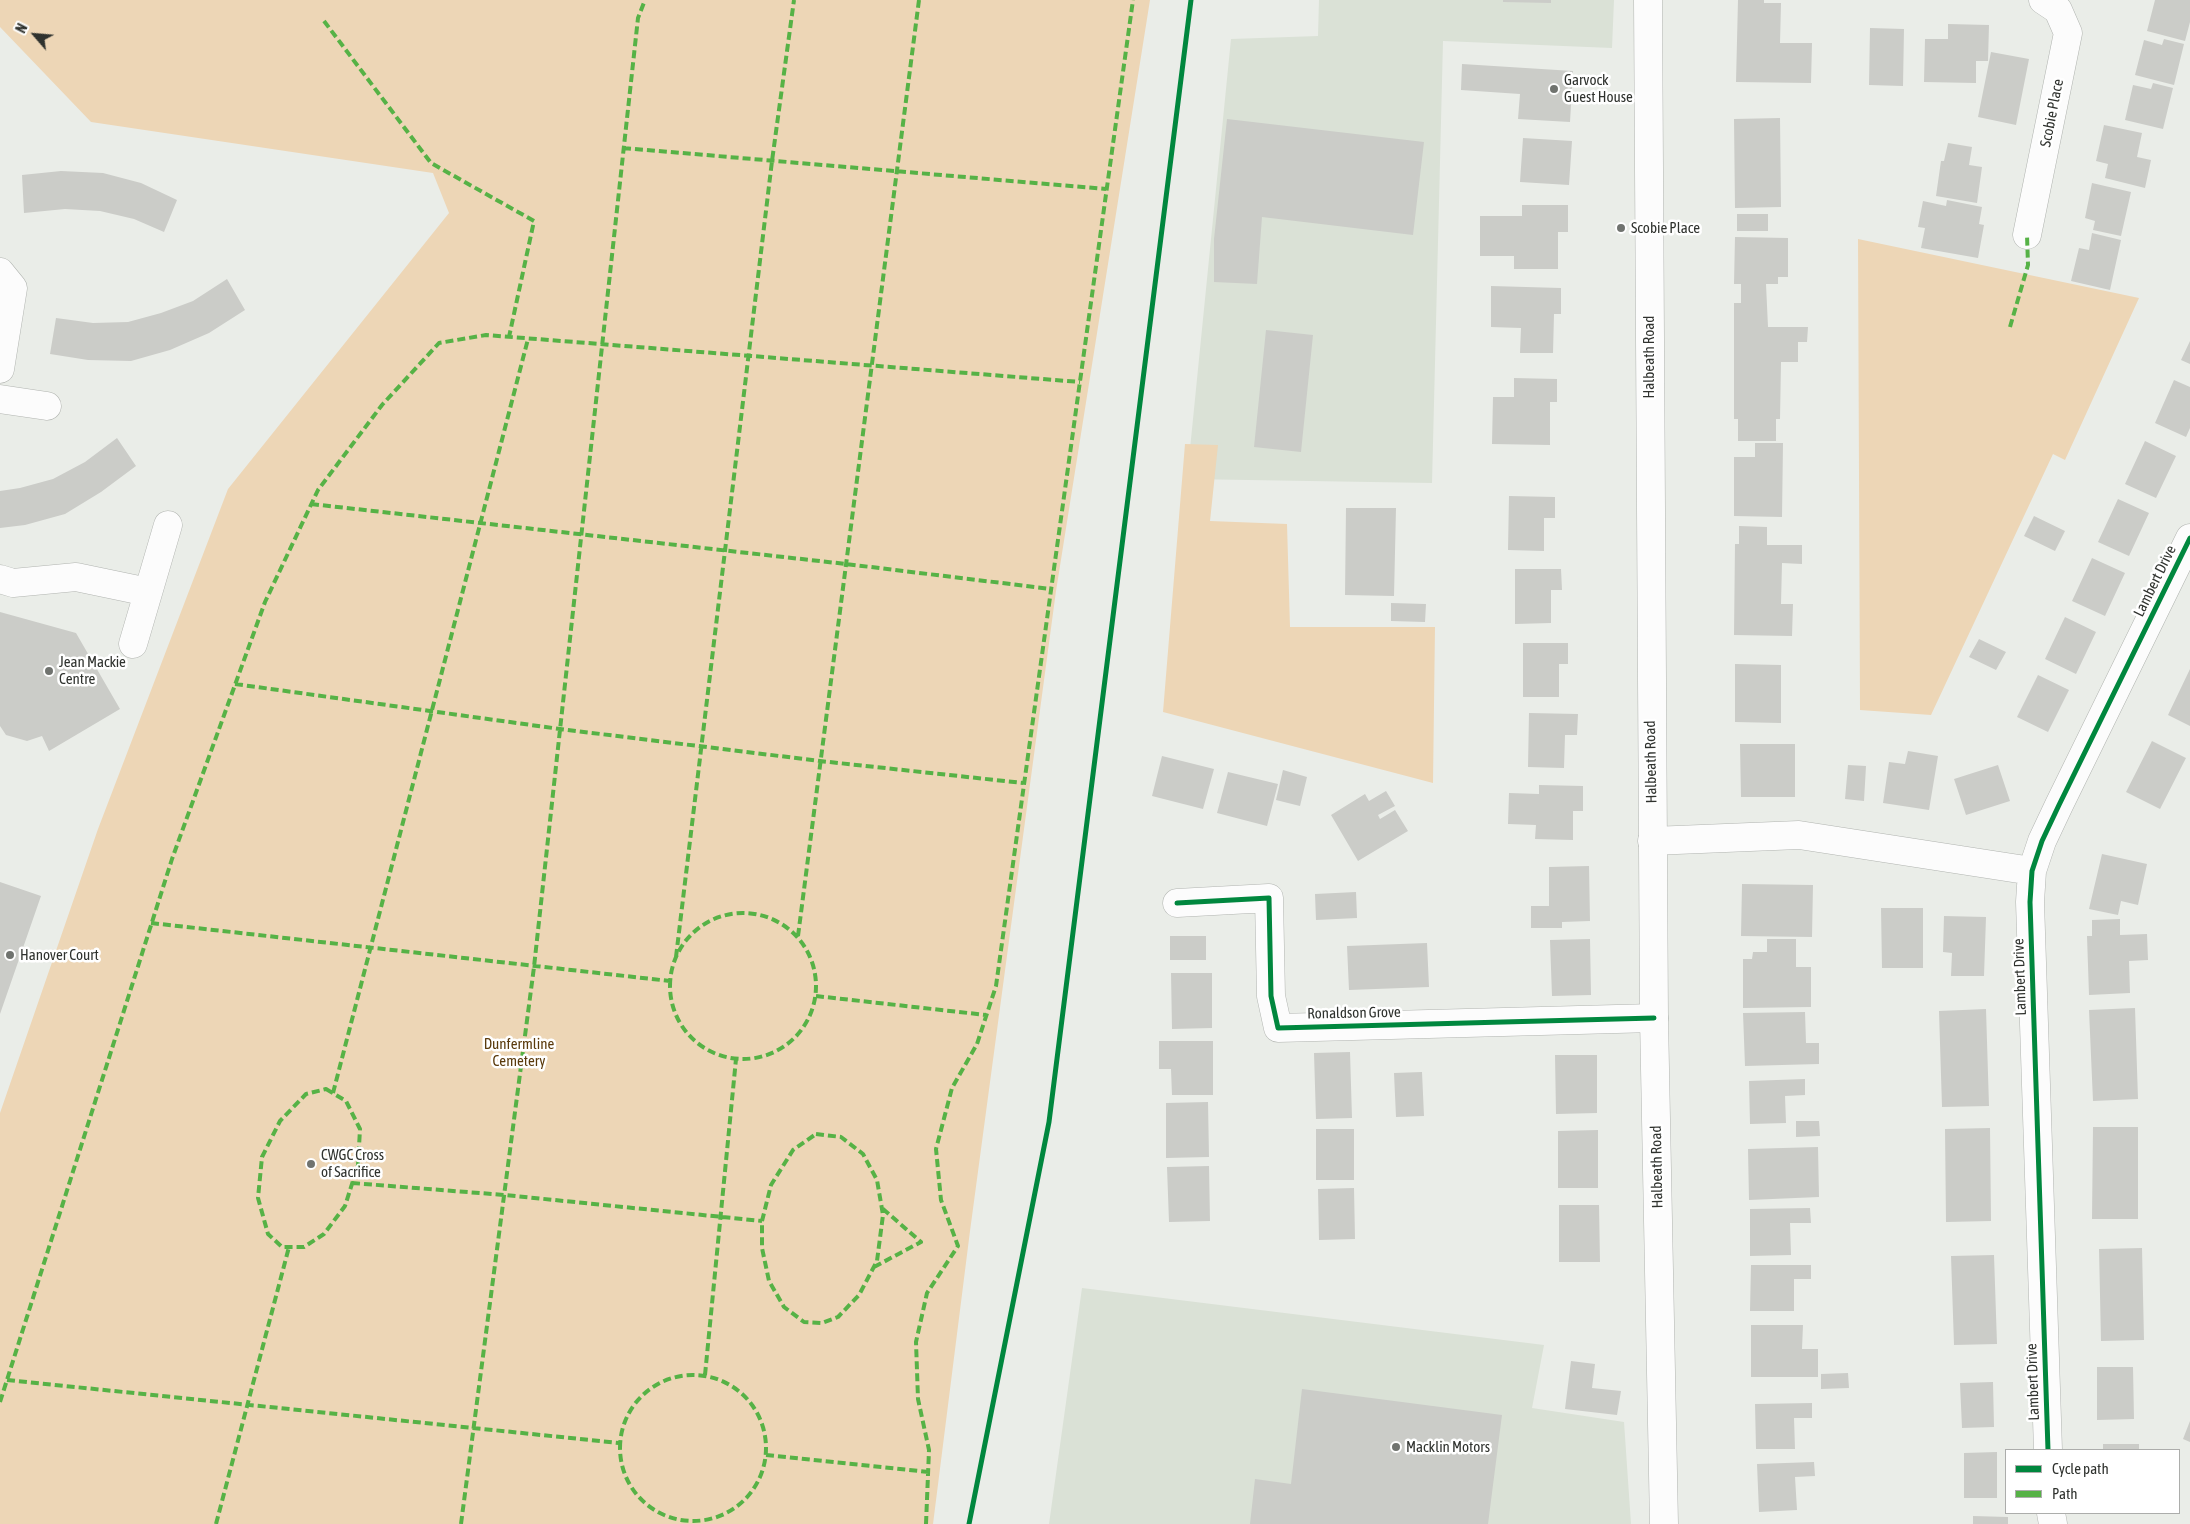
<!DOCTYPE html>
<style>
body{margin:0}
#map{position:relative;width:2190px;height:1524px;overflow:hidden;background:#eaede8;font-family:"Asap Condensed",sans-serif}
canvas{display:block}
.legend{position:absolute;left:2005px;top:1449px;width:175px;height:65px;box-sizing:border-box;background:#fff;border:1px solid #acadab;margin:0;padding:6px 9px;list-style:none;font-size:15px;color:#2f322e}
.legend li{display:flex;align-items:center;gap:10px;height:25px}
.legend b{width:25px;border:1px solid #acadab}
.north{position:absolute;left:10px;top:10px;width:50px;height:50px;-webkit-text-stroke:4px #fff;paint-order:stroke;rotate:297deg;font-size:14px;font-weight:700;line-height:20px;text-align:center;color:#2f322e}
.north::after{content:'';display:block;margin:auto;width:18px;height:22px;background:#2f322e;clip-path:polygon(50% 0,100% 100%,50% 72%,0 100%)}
</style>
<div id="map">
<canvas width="2190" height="1524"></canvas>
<ul class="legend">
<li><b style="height:6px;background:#00873e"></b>Cycle path</li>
<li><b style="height:6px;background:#56b246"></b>Path</li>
</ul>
<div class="north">N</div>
</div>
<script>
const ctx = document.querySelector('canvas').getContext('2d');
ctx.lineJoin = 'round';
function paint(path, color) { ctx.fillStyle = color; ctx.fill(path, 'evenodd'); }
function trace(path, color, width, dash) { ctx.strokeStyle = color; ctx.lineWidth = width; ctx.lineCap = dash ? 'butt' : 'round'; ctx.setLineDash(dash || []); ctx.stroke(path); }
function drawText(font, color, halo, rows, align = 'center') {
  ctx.font = font + ' "Asap Condensed",sans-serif'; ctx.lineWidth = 5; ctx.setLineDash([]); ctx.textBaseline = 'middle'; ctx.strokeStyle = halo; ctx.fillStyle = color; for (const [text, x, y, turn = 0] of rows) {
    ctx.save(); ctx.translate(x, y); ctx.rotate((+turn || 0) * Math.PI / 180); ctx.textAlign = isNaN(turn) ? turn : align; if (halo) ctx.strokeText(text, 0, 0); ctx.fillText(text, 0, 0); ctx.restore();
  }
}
const built = new Path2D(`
 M 1319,0 L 1614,0 L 1612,48 L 1443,41 L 1432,483 L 1187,479 L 1231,39 L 1318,36 Z
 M 1082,1288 L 1544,1345 L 1532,1408 L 1624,1422 L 1631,1524 L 1049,1524 Z`);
const green = new Path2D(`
 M 0,0 L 1150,0 L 1056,591 L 970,1231 L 933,1524 L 0,1524 L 0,1113 L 98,829 L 228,489 L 449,213 L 433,173 L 91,122 L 0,27 Z
 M 1858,239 L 2139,298 L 2065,460 L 2053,454 L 1931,715 L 1860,710 Z
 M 1185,444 L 1218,445 L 1210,521 L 1287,524 L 1290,627 L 1435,627 L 1433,783 L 1163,712 Z`);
const building = new Path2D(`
 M 1503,0 L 1551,0 L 1551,3 L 1503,2 Z
 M 1738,0 L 1764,0 L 1764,3 L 1781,3 L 1780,43 L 1812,43 L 1811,83 L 1736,82 Z
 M 2155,0 L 2190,0 L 2190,22 L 2185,41 L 2147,31 Z
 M 1948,24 L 1989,25 L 1988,61 L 1976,61 L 1976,83 L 1924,82 L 1925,39 L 1948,39 Z
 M 1870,28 L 1904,29 L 1903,86 L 1869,85 Z
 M 2164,39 L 2184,44 L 2174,85 L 2135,75 L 2144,40 L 2162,45 Z
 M 1991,52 L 2029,59 L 2016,125 L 1978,117 Z
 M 1462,64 L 1573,71 L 1570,122 L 1518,119 L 1520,94 L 1461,90 Z
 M 2153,83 L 2173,88 L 2163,129 L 2125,120 L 2133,85 L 2151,89 Z
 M 1780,118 L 1781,207 L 1735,208 L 1734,119 Z
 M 1227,119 L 1424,142 L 1413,235 L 1262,217 L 1257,284 L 1214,282 L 1214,239 Z
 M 2104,125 L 2142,133 L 2137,157 L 2151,160 L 2145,188 L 2105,178 L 2108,164 L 2096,161 Z
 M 1523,138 L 1572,141 L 1569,185 L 1520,182 Z
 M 1948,143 L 1972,147 L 1969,165 L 1982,167 L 1977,203 L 1936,196 L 1941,161 L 1944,161 Z
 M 61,171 L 103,173 L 141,183 L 177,200 L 164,232 L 134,219 L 100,211 L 65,209 L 24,213 L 22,175 Z
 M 2092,183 L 2131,192 L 2121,236 L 2093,230 L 2095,221 L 2085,218 Z
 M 1947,200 L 1982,207 L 1979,224 L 1984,225 L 1978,258 L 1921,248 L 1925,228 L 1918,227 L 1923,201 L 1946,206 Z
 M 1522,205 L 1568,205 L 1568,232 L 1558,232 L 1558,269 L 1514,269 L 1514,256 L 1480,256 L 1480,216 L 1522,216 Z
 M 1737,214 L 1768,214 L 1768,231 L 1737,231 Z
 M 2092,233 L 2121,240 L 2110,290 L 2071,281 L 2079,248 L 2089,250 Z
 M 1735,237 L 1788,238 L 1788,277 L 1778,277 L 1778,284 L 1766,284 L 1768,327 L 1808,327 L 1807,342 L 1798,342 L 1798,362 L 1781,362 L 1780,419 L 1776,419 L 1776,441 L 1738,441 L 1738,419 L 1734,419 L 1734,303 L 1741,303 L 1741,284 L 1734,284 Z
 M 227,279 L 245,310 L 209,333 L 170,350 L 131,361 L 88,360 L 50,354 L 56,318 L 93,323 L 128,322 L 161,313 L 193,301 Z
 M 1491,286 L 1561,288 L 1561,314 L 1554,314 L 1553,353 L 1520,353 L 1521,328 L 1491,327 Z
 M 1266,330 L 1313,335 L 1301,452 L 1254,447 Z
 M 2190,341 L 2190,364 L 2181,360 Z
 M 1514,378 L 1557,379 L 1557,402 L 1550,402 L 1550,445 L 1492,444 L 1493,397 L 1514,397 Z
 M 2174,380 L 2190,387 L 2190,428 L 2186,437 L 2155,423 Z
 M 117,438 L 136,466 L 101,492 L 65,514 L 25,525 L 0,528 L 0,491 L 20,488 L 53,479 L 85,462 Z
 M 2145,441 L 2176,456 L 2156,498 L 2125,484 Z
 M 1755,443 L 1783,443 L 1782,517 L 1734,516 L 1734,457 L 1755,457 Z
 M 1509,496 L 1555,497 L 1555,518 L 1544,518 L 1544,551 L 1508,550 Z
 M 2118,499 L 2149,513 L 2129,556 L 2098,542 Z
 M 1346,508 L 1396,508 L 1394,596 L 1345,595 Z
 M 2034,516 L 2065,531 L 2055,551 L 2024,536 Z
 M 1739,526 L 1767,527 L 1767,545 L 1802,545 L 1802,564 L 1782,563 L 1781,604 L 1793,604 L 1792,636 L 1734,635 L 1735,544 L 1739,544 Z
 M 2092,558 L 2125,573 L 2105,616 L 2072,601 Z
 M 1515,569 L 1561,569 L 1562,590 L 1551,590 L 1551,623 L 1515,624 Z
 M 1391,603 L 1426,604 L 1425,622 L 1391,621 Z
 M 0,612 L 76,633 L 120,709 L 49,751 L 42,736 L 27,741 L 6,735 L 0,726 Z
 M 2065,617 L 2096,632 L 2076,674 L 2045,659 Z
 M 1979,639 L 2006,652 L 1996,670 L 1969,657 Z
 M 1523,643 L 1568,643 L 1568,664 L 1559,664 L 1559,697 L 1523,697 Z
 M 1735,664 L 1781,665 L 1781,723 L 1735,722 Z
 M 2190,669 L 2190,726 L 2168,715 Z
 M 2038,675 L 2069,690 L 2048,732 L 2017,717 Z
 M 1529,713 L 1578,714 L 1577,735 L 1565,735 L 1564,768 L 1528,767 Z
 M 2152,741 L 2186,758 L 2160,809 L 2126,792 Z
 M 1740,744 L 1795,744 L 1795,797 L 1741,797 Z
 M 1908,751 L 1938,756 L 1929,810 L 1883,803 L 1889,762 L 1905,764 Z
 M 1162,756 L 1214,769 L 1203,809 L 1152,796 Z
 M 1848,765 L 1866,766 L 1864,801 L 1845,799 Z
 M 1998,765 L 2010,801 L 1966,815 L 1954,779 Z
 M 1283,770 L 1307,777 L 1300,806 L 1276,800 Z
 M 1228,772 L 1278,784 L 1267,826 L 1217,813 Z
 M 1539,785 L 1583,786 L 1583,811 L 1573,811 L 1573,840 L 1535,839 L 1536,825 L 1508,824 L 1509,793 L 1539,794 Z
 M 1386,791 L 1395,806 L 1378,815 L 1380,819 L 1395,810 L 1408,831 L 1358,861 L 1331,815 L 1365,794 L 1369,801 Z
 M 2102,854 L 2147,864 L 2138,905 L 2121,901 L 2118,915 L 2089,909 Z
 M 1589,866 L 1590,921 L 1562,922 L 1562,928 L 1531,928 L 1531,906 L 1549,906 L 1549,867 Z
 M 0,882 L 41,896 L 0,1014 Z
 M 1742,884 L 1813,885 L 1812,937 L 1741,936 Z
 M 1356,892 L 1357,918 L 1316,920 L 1315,894 Z
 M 1881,908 L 1923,908 L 1923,968 L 1882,968 Z
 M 1944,916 L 1986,917 L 1984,976 L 1951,976 L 1952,953 L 1943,952 Z
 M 2120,919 L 2120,935 L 2147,934 L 2148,960 L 2129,961 L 2130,993 L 2089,995 L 2087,936 L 2092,936 L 2092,920 Z
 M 1170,936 L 1206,936 L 1206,960 L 1170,960 Z
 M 1590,939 L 1591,995 L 1552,996 L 1550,940 Z
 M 1767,939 L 1796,939 L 1796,967 L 1811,967 L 1811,1007 L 1743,1008 L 1743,959 L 1752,959 L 1753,952 L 1767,952 Z
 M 1427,943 L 1429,987 L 1349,990 L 1347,946 Z
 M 1171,973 L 1212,973 L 1212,1028 L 1172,1029 Z
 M 2135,1008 L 2138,1099 L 2093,1101 L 2089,1010 Z
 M 1986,1009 L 1989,1106 L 1942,1107 L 1939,1011 Z
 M 1805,1012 L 1806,1043 L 1819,1043 L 1819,1064 L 1745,1066 L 1743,1013 Z
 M 1159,1041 L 1213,1041 L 1213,1095 L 1172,1095 L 1171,1069 L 1159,1069 Z
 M 1350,1052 L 1352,1118 L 1316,1119 L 1314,1053 Z
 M 1555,1055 L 1597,1055 L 1597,1113 L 1556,1114 Z
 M 1422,1072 L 1424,1116 L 1396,1117 L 1394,1073 Z
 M 1805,1079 L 1805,1095 L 1785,1096 L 1786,1123 L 1750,1124 L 1749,1081 Z
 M 1208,1102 L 1209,1157 L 1166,1158 L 1166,1103 Z
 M 1796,1121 L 1819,1121 L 1820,1136 L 1796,1137 Z
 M 2093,1127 L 2138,1127 L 2138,1219 L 2092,1219 Z
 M 1990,1128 L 1991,1221 L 1946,1222 L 1945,1129 Z
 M 1316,1129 L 1354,1129 L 1354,1180 L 1316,1180 Z
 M 1598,1130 L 1598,1188 L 1558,1188 L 1558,1131 Z
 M 1818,1147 L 1819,1197 L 1749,1200 L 1748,1149 Z
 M 1209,1166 L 1210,1221 L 1169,1222 L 1167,1167 Z
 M 1354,1188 L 1355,1239 L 1319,1240 L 1318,1189 Z
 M 1559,1205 L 1599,1205 L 1600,1262 L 1559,1262 Z
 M 1810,1208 L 1811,1223 L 1790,1223 L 1791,1255 L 1750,1256 L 1750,1209 Z
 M 2142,1248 L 2144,1340 L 2101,1341 L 2099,1249 Z
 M 1994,1255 L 1997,1344 L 1954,1345 L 1951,1256 Z
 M 1751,1265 L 1811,1265 L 1811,1279 L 1794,1279 L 1794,1311 L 1750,1311 Z
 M 1751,1325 L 1803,1325 L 1802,1349 L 1818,1349 L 1818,1377 L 1751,1377 Z
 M 1571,1361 L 1595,1364 L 1592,1388 L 1621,1391 L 1617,1415 L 1565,1409 Z
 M 2097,1367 L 2133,1367 L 2134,1419 L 2097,1420 Z
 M 1848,1373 L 1849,1388 L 1821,1389 L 1821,1374 Z
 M 1993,1382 L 1994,1427 L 1962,1428 L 1960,1383 Z
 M 1302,1389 L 1502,1415 L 1488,1524 L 1250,1524 L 1255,1479 L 1291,1484 Z
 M 1812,1403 L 1812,1418 L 1794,1418 L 1795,1449 L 1756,1449 L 1755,1404 Z
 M 2190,1421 L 2190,1442 L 2183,1439 Z
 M 2103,1444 L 2139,1444 L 2139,1450 L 2103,1450 Z
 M 1997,1452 L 1997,1498 L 1964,1498 L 1964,1453 Z
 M 1814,1462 L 1815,1476 L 1795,1477 L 1797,1510 L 1759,1512 L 1757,1464 Z
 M 1973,1516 L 2008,1517 L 2008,1524 L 1973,1524 Z`);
const minor = new Path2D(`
 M 2027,235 L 2068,33 L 2058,10 L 2043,0
 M 0,272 L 13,288 L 0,369
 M 0,399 L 47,406
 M 0,579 L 13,583 L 76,577 L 148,592
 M 133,644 L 168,525
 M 1652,841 L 1799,835 L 2032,871
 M 1177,903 L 1269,898 L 1271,996 L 1278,1028 L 1654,1018
 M 2048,1450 L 2030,902 L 2032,871 L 2042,841 L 2059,805 L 2190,538
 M 2051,1513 L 2053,1524`);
const major = new Path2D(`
 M 1648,0 L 1654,1018 L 1664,1524`);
const quiet = new Path2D(`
 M 324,21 L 431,163 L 534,221 L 509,337
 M 623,148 L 1106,189
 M 2010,327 L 2028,265 L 2027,235
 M 311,504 L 846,564 L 1051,589
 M 235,684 L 560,729 L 820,761 L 1023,783
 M670 986a73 73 0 1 1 146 0a73 73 0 1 1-146 0Z
 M 151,923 L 670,981
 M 798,936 L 919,0
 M 676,957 L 772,161 L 794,0
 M 816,996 L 986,1015
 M 326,1089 L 346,1101 L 360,1129 L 358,1165 L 345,1206 L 324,1234 L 304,1247 L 282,1247 L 268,1234 L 258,1198 L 262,1157 L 280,1121 L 306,1094 Z
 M 333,1093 L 528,339
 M 816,1134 L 841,1137 L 863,1154 L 877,1180 L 883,1215 L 877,1261 L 859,1295 L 838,1317 L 822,1323 L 804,1322 L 784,1307 L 769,1281 L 762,1248 L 762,1221 L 771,1185 L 793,1150 Z
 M 352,1183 L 505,1195 L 762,1221
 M 874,1267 L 921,1242 L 882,1208
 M620 1448a73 73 0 1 1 146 0a73 73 0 1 1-146 0Z
 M 705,1375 L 736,1059
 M 7,1380 L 619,1443
 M 0,1402 L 172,859 L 265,602 L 318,490 L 382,405 L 439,343 L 486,335 L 1080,382
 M 766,1455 L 929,1472
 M 216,1524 L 289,1247
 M 461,1524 L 534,967 L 638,18 L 645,0
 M 926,1524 L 929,1450 L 918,1399 L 916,1342 L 927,1293 L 958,1246 L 941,1200 L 936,1149 L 952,1088 L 977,1044 L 996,986 L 1133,0`);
const cycleway = new Path2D(`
 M 1177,903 L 1269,898 L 1271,996 L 1278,1028 L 1654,1018
 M 2048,1450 L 2030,902 L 2032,871 L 2042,841 L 2059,805 L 2190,538
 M 969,1524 L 1049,1122 L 1191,0`);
const markers = [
 [1554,89,5,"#70736f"],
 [1621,228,5,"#70736f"],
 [49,671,5,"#70736f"],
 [10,955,5,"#70736f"],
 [311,1164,5,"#70736f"],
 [1396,1447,5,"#70736f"]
];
const poiNames = [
 ["Garvock",1564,80],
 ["Guest House",1564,97],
 ["Scobie Place",1631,228],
 ["Jean Mackie",59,662],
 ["Centre",59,679],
 ["Hanover Court",20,955],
 ["CWGC Cross",321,1155],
 ["of Sacrifice",321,1172],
 ["Macklin Motors",1406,1447]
];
const streetNames = [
 ["Scobie Place",2052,113,-79],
 ["Halbeath Road",1649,357,-90],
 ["Lambert Drive",2155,581,-64],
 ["Halbeath Road",1651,762,-91],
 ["Lambert Drive",2020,977,-92],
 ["Ronaldson Grove",1354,1013,-1],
 ["Halbeath Road",1657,1167,-91],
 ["Lambert Drive",2033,1382,-92]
];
const parkNames = [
 ["Dunfermline",519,1044],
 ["Cemetery",519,1061]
];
paint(built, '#dae1d6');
paint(green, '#edd6b6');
paint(building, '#cbccc8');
trace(minor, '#b1b4b0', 29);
trace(major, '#b1b4b0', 29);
trace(minor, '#fcfcfc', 28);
trace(major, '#fcfcfc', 28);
trace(quiet, '#56b246', 4, [8, 4]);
trace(cycleway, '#00873e', 5);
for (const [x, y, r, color] of markers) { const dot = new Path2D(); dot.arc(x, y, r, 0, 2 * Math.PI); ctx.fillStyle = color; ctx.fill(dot); trace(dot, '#fff', 2); }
drawText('15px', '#2f322e', '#fff', poiNames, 'left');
drawText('15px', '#2f322e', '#fff', streetNames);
drawText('15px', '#5a3a0c', '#fff', parkNames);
</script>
